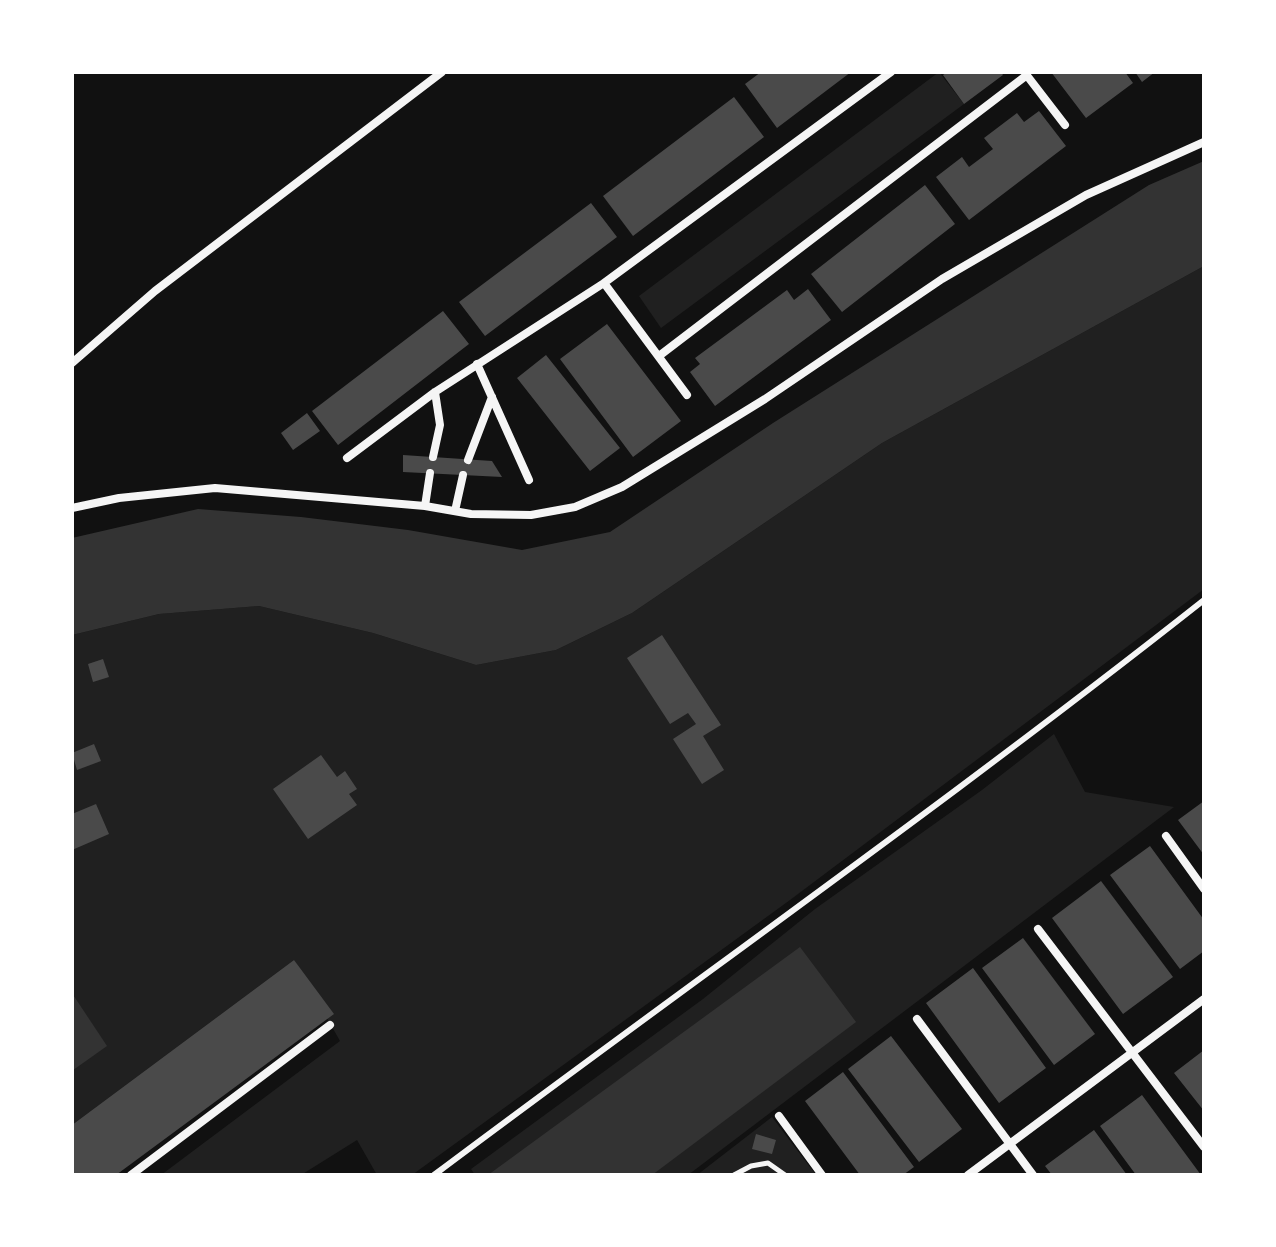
<!DOCTYPE html>
<style>
body{margin:0}
#map{position:relative;width:1276px;height:1247px;overflow:hidden;background:#111;font-family:Signika,sans-serif}
canvas{display:block}
.frame{position:absolute;inset:0;border:74px solid #fff;pointer-events:none}
</style>
<div id="map">
<canvas width="1276" height="1247"></canvas>
<div class="frame"></div>
</div>
<script>
const ctx = document.querySelector('canvas').getContext('2d');
ctx.lineJoin = 'round';
function paint(path, color) { ctx.fillStyle = color; ctx.fill(path, 'evenodd'); }
function trace(path, color, width, dash) { ctx.strokeStyle = color; ctx.lineWidth = width; ctx.lineCap = dash ? 'butt' : 'round'; ctx.setLineDash(dash || []); ctx.stroke(path); }
const green = new Path2D(`
 M 939,72 L 964,104 L 661,328 L 639,296 Z
 M 1204,266 L 1204,589 L 790,900 L 412,1175 L 377,1175 L 357,1140 L 301,1175 L 161,1175 L 340,1041 L 294,960 L 72,1125 L 72,1071 L 106,1046 L 72,993 L 72,635 L 159,614 L 259,606 L 373,633 L 476,665 L 556,650 L 632,613 L 882,443 Z
 M 1054,734 L 1085,792 L 1174,807 L 688,1175 L 475,1175 L 471,1169 L 703,999 L 815,909 L 982,790 Z
 M 772,1117 L 816,1175 L 697,1175 Z`);
const water = new Path2D(`
 M 1204,161 L 1204,266 L 882,443 L 632,613 L 556,650 L 476,665 L 373,633 L 259,606 L 159,614 L 72,635 L 72,538 L 198,509 L 301,517 L 408,530 L 522,550 L 610,532 L 773,423 L 1149,185 Z
 M 800,947 L 856,1022 L 652,1175 L 488,1175 Z
 M 72,993 L 107,1046 L 72,1071 Z`);
const building = new Path2D(`
 M 761,72 L 851,72 L 777,128 L 745,84 Z
 M 947,72 L 1001,72 L 1003,75 L 964,104 L 943,75 Z
 M 1051,72 L 1125,72 L 1133,83 L 1086,118 Z
 M 1135,72 L 1155,72 L 1142,82 Z
 M 734,97 L 764,137 L 633,236 L 603,196 Z
 M 1039,111 L 1066,146 L 969,220 L 936,177 L 962,157 L 969,167 L 993,149 L 984,138 L 1017,113 L 1024,122 Z
 M 925,185 L 955,224 L 842,312 L 811,274 Z
 M 591,203 L 617,237 L 485,336 L 459,302 Z
 M 808,289 L 831,320 L 715,406 L 690,372 L 700,364 L 695,358 L 787,290 L 794,300 Z
 M 443,311 L 469,344 L 338,445 L 312,411 Z
 M 607,324 L 681,421 L 633,457 L 560,359 Z
 M 546,355 L 620,448 L 590,471 L 517,378 Z
 M 307,413 L 320,431 L 293,450 L 281,433 Z
 M 403,455 L 492,461 L 502,477 L 403,472 Z
 M 662,635 L 721,725 L 703,736 L 724,770 L 702,784 L 673,739 L 696,724 L 688,713 L 670,724 L 627,658 Z
 M 103,659 L 109,677 L 93,682 L 88,664 Z
 M 94,744 L 101,761 L 77,770 L 72,753 Z
 M 321,755 L 337,777 L 345,771 L 357,789 L 349,794 L 357,805 L 308,839 L 273,789 Z
 M 1204,801 L 1204,855 L 1178,820 Z
 M 96,804 L 109,834 L 72,850 L 72,814 Z
 M 1150,846 L 1204,920 L 1204,951 L 1180,969 L 1110,875 Z
 M 1101,881 L 1173,977 L 1123,1014 L 1052,918 Z
 M 1023,938 L 1095,1034 L 1054,1065 L 982,968 Z
 M 294,960 L 334,1014 L 116,1175 L 72,1175 L 72,1125 Z
 M 973,968 L 1046,1068 L 999,1103 L 926,1003 Z
 M 891,1036 L 962,1129 L 919,1162 L 848,1069 Z
 M 1204,1050 L 1204,1111 L 1174,1073 Z
 M 843,1072 L 914,1167 L 903,1175 L 860,1175 L 805,1101 Z
 M 1142,1095 L 1201,1175 L 1136,1175 L 1100,1126 Z
 M 1094,1130 L 1127,1175 L 1052,1175 L 1045,1166 Z
 M 756,1134 L 776,1140 L 772,1154 L 752,1149 Z`);
const path = new Path2D(`
 M 734,1175 L 751,1166 L 768,1163 L 785,1175`);
const service = new Path2D(`
 M 434,1175 C 690,983 952,799 1204,600`);
const minor = new Path2D(`
 M 1025,73 L 1065,125
 M 604,283 L 687,395
 M 659,356 L 1027,75
 M 72,363 L 155,291 L 442,72
 M 477,364 L 529,480
 M 433,457 L 440,425 L 435,392
 M 347,458 L 435,392 L 604,283 L 891,72
 M 468,460 L 492,397
 M 425,506 L 430,473
 M 72,508 L 119,498 L 215,488 L 425,506 L 471,514 L 531,515 L 575,507 L 622,487 L 765,399 L 942,279 L 1086,195 L 1204,142
 M 455,511 L 463,475
 M 1166,836 L 1204,889
 M 1038,929 L 1204,1147
 M 917,1019 L 1033,1175
 M 779,1116 L 822,1175
 M 131,1175 L 330,1025
 M 968,1175 L 1204,999`);
paint(green, '#202020');
paint(water, '#333');
paint(building, '#4a4a4a');
trace(path, '#f5f5f5', 5);
trace(service, '#f5f5f5', 6);
trace(minor, '#f5f5f5', 8);
</script>
